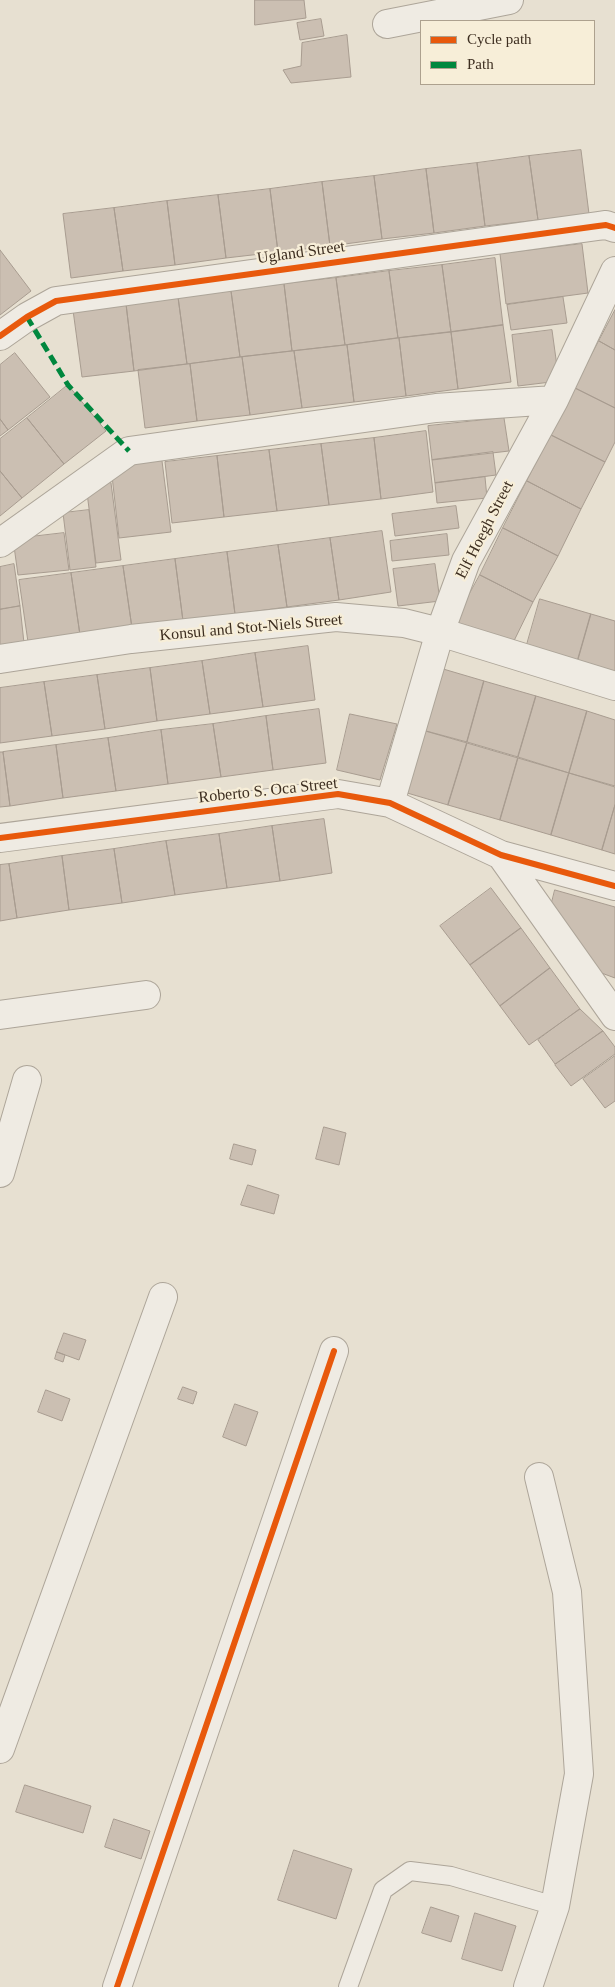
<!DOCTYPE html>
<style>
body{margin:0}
#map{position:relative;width:615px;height:1987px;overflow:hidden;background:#e7e0d1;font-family:Georgia,serif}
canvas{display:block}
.legend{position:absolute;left:420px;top:20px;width:175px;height:65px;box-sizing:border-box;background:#f7eed8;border:1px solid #ada18e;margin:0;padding:6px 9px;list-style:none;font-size:15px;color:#3d2e20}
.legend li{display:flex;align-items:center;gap:10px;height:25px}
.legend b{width:25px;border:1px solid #ada18e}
</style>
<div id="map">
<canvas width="615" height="1987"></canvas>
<ul class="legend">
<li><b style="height:6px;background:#e8590c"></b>Cycle path</li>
<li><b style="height:6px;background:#00873e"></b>Path</li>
</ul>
</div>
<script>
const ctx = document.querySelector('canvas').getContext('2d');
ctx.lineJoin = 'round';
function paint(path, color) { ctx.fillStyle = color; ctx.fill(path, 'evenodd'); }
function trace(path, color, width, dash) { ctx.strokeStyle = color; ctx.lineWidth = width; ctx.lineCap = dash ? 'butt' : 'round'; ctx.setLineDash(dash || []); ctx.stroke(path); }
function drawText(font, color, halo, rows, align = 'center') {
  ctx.font = font + ' Georgia,serif'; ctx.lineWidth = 4.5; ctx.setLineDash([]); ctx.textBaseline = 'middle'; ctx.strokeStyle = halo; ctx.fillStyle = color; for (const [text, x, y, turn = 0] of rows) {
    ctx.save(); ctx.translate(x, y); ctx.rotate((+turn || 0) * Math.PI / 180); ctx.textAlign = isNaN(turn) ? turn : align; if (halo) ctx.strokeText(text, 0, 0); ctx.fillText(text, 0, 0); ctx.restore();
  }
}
const building = new Path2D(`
 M 255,0 L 304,0 L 306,18 L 255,25 Z
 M 321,19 L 324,36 L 300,40 L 297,23 Z
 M 347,35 L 351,77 L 291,83 L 283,70 L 301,66 L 302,43 Z
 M 581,150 L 589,214 L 538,220 L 529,156 Z
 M 529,156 L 538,220 L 485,226 L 477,163 Z
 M 477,163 L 485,226 L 434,233 L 426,169 Z
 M 426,169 L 434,233 L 382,239 L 374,176 Z
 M 374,176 L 382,239 L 330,246 L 322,182 Z
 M 322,182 L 330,246 L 278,252 L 270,189 Z
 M 270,189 L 278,252 L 226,258 L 218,195 Z
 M 218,195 L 226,258 L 175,265 L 167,201 Z
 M 167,201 L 175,265 L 123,271 L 114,208 Z
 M 114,208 L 123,271 L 71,278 L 63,214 Z
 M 582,244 L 588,293 L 506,304 L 500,254 Z
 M 0,250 L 31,291 L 0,315 Z
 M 495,258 L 503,325 L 451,332 L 442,265 Z
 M 442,265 L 451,332 L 398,338 L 389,271 Z
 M 389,271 L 398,338 L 345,345 L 336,278 Z
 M 336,278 L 345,345 L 292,351 L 284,284 Z
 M 284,284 L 292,351 L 240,357 L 231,291 Z
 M 231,291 L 240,357 L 187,364 L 178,297 Z
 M 178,297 L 187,364 L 134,371 L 126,304 Z
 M 563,297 L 567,323 L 511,330 L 507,305 Z
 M 126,304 L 134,371 L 82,377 L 73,310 Z
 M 615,310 L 615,350 L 599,341 Z
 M 503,325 L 511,382 L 458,389 L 451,332 Z
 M 552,330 L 559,381 L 518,386 L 512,335 Z
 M 451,332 L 458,389 L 406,396 L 399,338 Z
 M 399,338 L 406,396 L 354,402 L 347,345 Z
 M 599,341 L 615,350 L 615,408 L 575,388 Z
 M 347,345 L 354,402 L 302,408 L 294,351 Z
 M 294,351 L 302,408 L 250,415 L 242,357 Z
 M 15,353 L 50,397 L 8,430 L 0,419 L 0,365 Z
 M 242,357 L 250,415 L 197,421 L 190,364 Z
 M 190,364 L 197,421 L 145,428 L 138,370 Z
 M 68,385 L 106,431 L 64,464 L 27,418 Z
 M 575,388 L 615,408 L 615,442 L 605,462 L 551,435 Z
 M 27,418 L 64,464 L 22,498 L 0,471 L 0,439 Z
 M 504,418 L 509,451 L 432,460 L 428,426 Z
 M 0,419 L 8,430 L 0,436 Z
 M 426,431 L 433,492 L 381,499 L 374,438 Z
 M 551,435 L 605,462 L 581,509 L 527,481 Z
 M 374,438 L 381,499 L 329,505 L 321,444 Z
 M 321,444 L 329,505 L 277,511 L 269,450 Z
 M 269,450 L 277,511 L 224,517 L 217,456 Z
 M 493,452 L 496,475 L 435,483 L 432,460 Z
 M 217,456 L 224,517 L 172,523 L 165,462 Z
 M 162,461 L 171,532 L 119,538 L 111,467 Z
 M 0,471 L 22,498 L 0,516 Z
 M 485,477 L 487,498 L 437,503 L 435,483 Z
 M 527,481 L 581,509 L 558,556 L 503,528 Z
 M 111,483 L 121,560 L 96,563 L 86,485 Z
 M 456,506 L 459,528 L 395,536 L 392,514 Z
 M 89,510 L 96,567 L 70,570 L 63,513 Z
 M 503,528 L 558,556 L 533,602 L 480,575 Z
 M 382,531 L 391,592 L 339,600 L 330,538 Z
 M 64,533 L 69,570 L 18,575 L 13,539 Z
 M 447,534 L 449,555 L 392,561 L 390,541 Z
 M 330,538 L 339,600 L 287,607 L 278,545 Z
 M 278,545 L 287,607 L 235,614 L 227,552 Z
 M 227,552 L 235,614 L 183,621 L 175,559 Z
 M 175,559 L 183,621 L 132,628 L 123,566 Z
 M 14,564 L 20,606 L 0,609 L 0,567 Z
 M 435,564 L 440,601 L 398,606 L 393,569 Z
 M 123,566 L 132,628 L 80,635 L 71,573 Z
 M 71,573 L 80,635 L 28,642 L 19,580 Z
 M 480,575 L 533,602 L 510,649 L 455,621 Z
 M 540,599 L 591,614 L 575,670 L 524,655 Z
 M 20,606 L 24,643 L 0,645 L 0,610 Z
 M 591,614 L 615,621 L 615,681 L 575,670 Z
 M 308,646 L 315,700 L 263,707 L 255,653 Z
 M 255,653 L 263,707 L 210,714 L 202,661 Z
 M 202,661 L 210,714 L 157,721 L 150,668 Z
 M 433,666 L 484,681 L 467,742 L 415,728 Z
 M 150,668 L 157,721 L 105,729 L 97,675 Z
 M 97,675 L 105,729 L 52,736 L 44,682 Z
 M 484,681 L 536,696 L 518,757 L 467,742 Z
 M 44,682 L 52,736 L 0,743 L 0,688 Z
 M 536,696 L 587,711 L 569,773 L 518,757 Z
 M 319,709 L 326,763 L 273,770 L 266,716 Z
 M 587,711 L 615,720 L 615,786 L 569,773 Z
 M 350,714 L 397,724 L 380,780 L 337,770 Z
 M 266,716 L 273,770 L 221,777 L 213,724 Z
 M 213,724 L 221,777 L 168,784 L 161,730 Z
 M 415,728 L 467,743 L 448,805 L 397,790 Z
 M 161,730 L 168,784 L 116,791 L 108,738 Z
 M 108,738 L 116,791 L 63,798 L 56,745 Z
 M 467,743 L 518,758 L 500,820 L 448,805 Z
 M 56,745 L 63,798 L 10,806 L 3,752 Z
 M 0,752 L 3,752 L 10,806 L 0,807 Z
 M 518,758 L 569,773 L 551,835 L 500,820 Z
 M 569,773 L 615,787 L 615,805 L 602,850 L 551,835 Z
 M 615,805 L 615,854 L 602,850 Z
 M 324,819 L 332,873 L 280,881 L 272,826 Z
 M 272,826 L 280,881 L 227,888 L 219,834 Z
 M 219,834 L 227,888 L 175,895 L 166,841 Z
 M 166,841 L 175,895 L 122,903 L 114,849 Z
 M 114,849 L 122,903 L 69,910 L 62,856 Z
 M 62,856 L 69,910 L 17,918 L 9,864 Z
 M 9,864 L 17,918 L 0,921 L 0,865 Z
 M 491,888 L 521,928 L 470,965 L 440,926 Z
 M 555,890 L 615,907 L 615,978 L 596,971 L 549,914 Z
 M 521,928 L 550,968 L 500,1006 L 470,965 Z
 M 550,968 L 580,1009 L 529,1045 L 500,1006 Z
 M 580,1009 L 603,1031 L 555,1064 L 538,1040 Z
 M 603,1031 L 615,1047 L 615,1054 L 571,1086 L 555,1065 Z
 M 615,1056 L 615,1101 L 605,1108 L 583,1079 Z
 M 324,1127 L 346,1133 L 339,1165 L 316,1159 Z
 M 234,1144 L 256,1150 L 252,1165 L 230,1159 Z
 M 248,1185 L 279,1195 L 274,1214 L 241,1205 Z
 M 64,1333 L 86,1340 L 79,1360 L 57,1352 Z
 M 57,1352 L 65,1355 L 63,1362 L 55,1359 Z
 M 183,1387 L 197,1392 L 193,1404 L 178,1399 Z
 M 46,1390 L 70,1399 L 62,1421 L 38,1412 Z
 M 235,1404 L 258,1412 L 246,1446 L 223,1437 Z
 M 25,1785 L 91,1806 L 83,1833 L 16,1812 Z
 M 114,1819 L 150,1831 L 141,1859 L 105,1847 Z
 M 294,1850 L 352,1869 L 336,1919 L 278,1900 Z
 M 431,1907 L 459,1916 L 451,1942 L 422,1933 Z
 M 475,1913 L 516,1926 L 502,1971 L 462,1959 Z`);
const lane = new Path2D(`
 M 348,1987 L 383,1890 L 410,1871 L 451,1876 L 555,1906`);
const street = new Path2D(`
 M 387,24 L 509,0
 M 0,336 L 27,317 L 56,301 L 598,226 L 606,225 L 615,228
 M 0,543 L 129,451 L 436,408 L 554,400
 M 0,659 L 131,639 L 336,617 L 404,623 L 440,632 L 615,686
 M 390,803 L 440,632 L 466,561 L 554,400 L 615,271
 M 0,838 L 338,794 L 390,803 L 501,855 L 615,886
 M 501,855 L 615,1016
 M 0,1015 L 146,995
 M 0,1173 L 27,1080
 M 0,1749 L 163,1297
 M 117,1987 L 334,1351
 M 528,1987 L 555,1906 L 579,1774 L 567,1592 L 539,1477`);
const quiet = new Path2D(`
 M 27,317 L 68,385 L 129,451`);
const cycleway = new Path2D(`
 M 0,336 L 27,317 L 56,301 L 598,226 L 606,225 L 615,228
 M 0,838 L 338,794 L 390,803 L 501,855 L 615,886
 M 117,1987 L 334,1351`);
const streetNames = [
 ["Ugland Street",301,253,-8],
 ["Elf Hoegh Street",485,530,-63],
 ["Konsul and Stot-Niels Street",251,628,-5],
 ["Roberto S. Oca Street",268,791,-6]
];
paint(building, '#cbbfb2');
trace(building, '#a89c90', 1);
trace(lane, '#ada599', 20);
trace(street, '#ada599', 30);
trace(lane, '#efebe3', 18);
trace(street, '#efebe3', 28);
trace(quiet, '#00873e', 5, [10, 5]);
trace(cycleway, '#e8590c', 6);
drawText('16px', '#3d2e20', '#f7eed8', streetNames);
</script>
